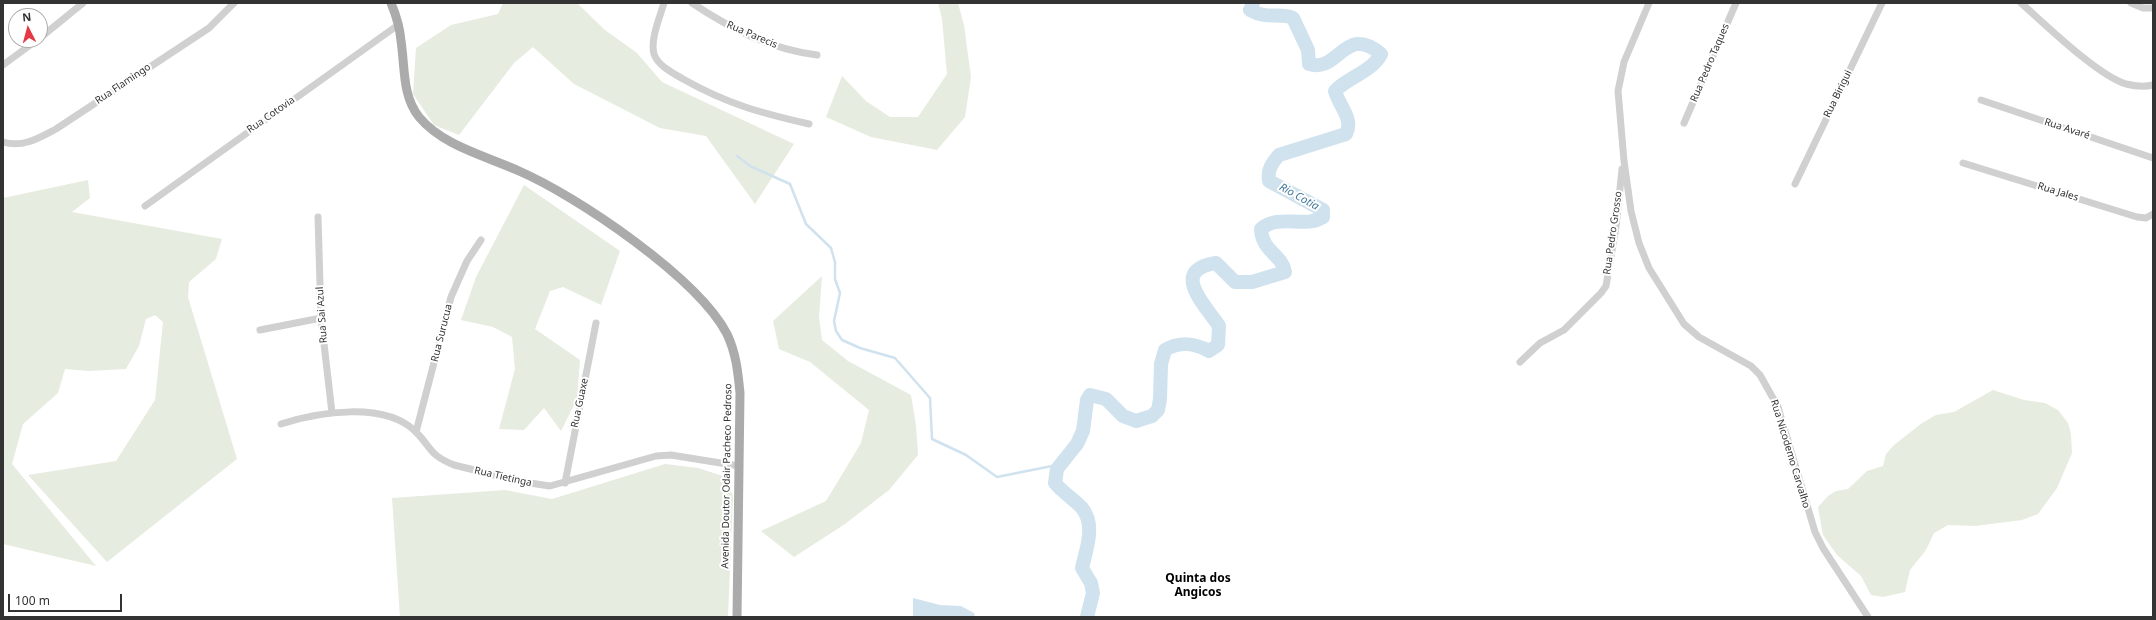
<!DOCTYPE html>
<meta charset="utf-8">
<style>
body{margin:0}
#map{position:relative;width:2156px;height:620px;overflow:hidden;background:#fff;font-family:"Noto Sans",sans-serif}
canvas{display:block}
.frame{position:absolute;inset:0;border:4px solid #333;pointer-events:none}
.north{position:absolute;left:8px;top:8px;width:40px;height:40px;box-sizing:border-box;background:#fff;border:1px solid #adadad;border-radius:50%;rotate:354deg;font-size:11px;font-weight:700;line-height:16px;text-align:center;color:#333}
.north::after{content:'';display:block;margin:auto;width:14px;height:18px;background:#e63946;clip-path:polygon(50% 0,100% 100%,50% 72%,0 100%)}
.scale{position:absolute;left:8px;top:594px;width:114px;height:18px;box-sizing:border-box;border:2px solid #333;border-top:0;padding-left:5px;font-size:12px;line-height:14px;white-space:nowrap;color:#333;-webkit-text-stroke:3px #fff;paint-order:stroke}
</style>
<div id="map">
<canvas width="2156" height="620"></canvas>
<div class="frame"></div>
<div class="north">N</div>
<div class="scale">100 m</div>
</div>
<script>
const ctx = document.querySelector('canvas').getContext('2d');
ctx.lineJoin = 'round';
function paint(path, color) { ctx.fillStyle = color; ctx.fill(path, 'evenodd'); }
function trace(path, color, width, dash) { ctx.strokeStyle = color; ctx.lineWidth = width; ctx.lineCap = dash ? 'butt' : 'round'; ctx.setLineDash(dash || []); ctx.stroke(path); }
function drawText(font, color, halo, rows, align = 'center') {
  ctx.font = font + ' "Noto Sans",sans-serif'; ctx.lineWidth = 4; ctx.setLineDash([]); ctx.textBaseline = 'middle'; ctx.strokeStyle = halo; ctx.fillStyle = color; for (const [text, x, y, turn = 0] of rows) {
    ctx.save(); ctx.translate(x, y); ctx.rotate((+turn || 0) * Math.PI / 180); ctx.textAlign = isNaN(turn) ? turn : align; if (halo) ctx.strokeText(text, 0, 0); ctx.fillText(text, 0, 0); ctx.restore();
  }
}
const green = new Path2D(`
 M 503,3 L 577,3 L 605,30 L 637,53 L 662,82 L 794,144 L 755,204 L 706,136 L 660,128 L 574,84 L 533,47 L 514,63 L 459,135 L 434,125 L 413,94 L 416,48 L 451,25 L 498,14 Z
 M 938,3 L 958,3 L 964,25 L 971,77 L 965,117 L 937,150 L 871,137 L 826,117 L 842,76 L 866,101 L 890,117 L 918,117 L 947,74 L 942,19 Z
 M 88,180 L 90,198 L 72,212 L 222,239 L 216,259 L 189,282 L 188,297 L 237,459 L 107,562 L 28,475 L 116,461 L 155,400 L 163,322 L 155,315 L 146,319 L 139,346 L 126,369 L 89,371 L 65,369 L 58,393 L 23,424 L 12,464 L 96,566 L 3,544 L 3,198 Z
 M 524,185 L 620,251 L 601,305 L 563,287 L 550,291 L 535,329 L 580,360 L 577,399 L 561,431 L 544,408 L 524,430 L 499,429 L 515,369 L 512,337 L 493,327 L 461,320 L 476,277 Z
 M 822,276 L 819,317 L 822,340 L 848,361 L 911,395 L 916,425 L 918,455 L 889,490 L 845,524 L 794,557 L 761,531 L 826,501 L 861,443 L 869,410 L 810,362 L 779,349 L 773,321 Z
 M 1993,390 L 2024,400 L 2045,403 L 2058,410 L 2068,423 L 2071,434 L 2072,453 L 2057,488 L 2038,514 L 2022,520 L 1975,526 L 1948,525 L 1934,533 L 1926,550 L 1910,570 L 1905,592 L 1883,597 L 1871,595 L 1861,576 L 1837,555 L 1823,535 L 1818,507 L 1828,496 L 1836,491 L 1848,489 L 1867,471 L 1883,466 L 1886,454 L 1894,445 L 1922,423 L 1936,415 L 1954,412 Z
 M 665,464 L 698,468 L 726,477 L 733,497 L 728,617 L 400,617 L 392,498 L 505,490 L 552,499 Z`);
const water = new Path2D(`
 M 913,598 L 940,605 L 961,606 L 974,613 L 975,617 L 913,617 Z`);
const stream = new Path2D(`
 M 737,156 L 750,166 L 790,184 L 806,224 L 831,248 L 835,262 L 835,279 L 840,293 L 834,321 L 836,331 L 842,340 L 860,348 L 895,358 L 930,398 L 932,439 L 966,455 L 997,477 L 1062,464`);
const river = new Path2D(`
 M 1087,617 L 1093,593 L 1091,583 L 1082,568 C 1086,550 1096,525 1082,508 C 1074,499 1063,493 1055,483 L 1057,469 L 1077,444 L 1083,431 L 1087,400 L 1090,395 L 1106,399 L 1123,416 L 1136,421 L 1152,416 L 1158,410 L 1160,399 L 1161,364 L 1165,350 C 1180,341 1194,343 1209,351 L 1218,345 L 1219,326 C 1205,305 1169,270 1216,263 L 1235,282 L 1252,282 L 1285,272 C 1282,254 1262,252 1261,229 C 1279,213 1304,229 1323,217 L 1323,210 L 1269,181 C 1267,170 1272,163 1279,155 L 1346,134 C 1354,119 1339,106 1335,91 C 1348,77 1372,72 1381,54 C 1345,23 1338,74 1309,64 L 1308,50 L 1293,18 C 1280,12 1267,20 1250,10 L 1253,3`);
const minor = new Path2D(`
 M 664,3 C 660,17 650,39 654,54 C 658,66 673,73 683,79 C 727,104 761,113 809,124
 M 692,3 C 731,29 770,49 817,55
 M 1649,3 L 1624,62 L 1618,91 L 1624,161 L 1631,211 L 1639,243 L 1649,268 L 1684,324 L 1699,337 L 1751,366 L 1760,375 L 1778,407 L 1815,532 L 1823,548 L 1868,617
 M 2021,3 C 2045,24 2098,76 2126,84 C 2134,86 2145,87 2153,85
 M 2131,3 L 2143,8 L 2153,8
 M 40,38 L 83,3
 M 3,65 L 37,40
 M 1981,100 L 2153,158
 M 1684,123 L 1736,3
 M 3,142 C 23,148 39,138 56,129 L 209,28 L 234,3
 M 1963,163 L 2137,217 L 2146,218 L 2153,214
 M 1795,184 L 1882,3
 M 145,206 L 398,25
 M 318,217 L 321,318 L 332,413
 M 260,330 L 321,318
 M 1520,362 L 1540,343 L 1564,330 L 1601,293 L 1606,286 L 1616,227 L 1622,169
 M 281,424 C 318,412 385,401 416,432 C 432,448 429,455 454,465 L 523,482 L 550,486 L 656,456 L 671,455 L 739,466
 M 416,432 L 451,297 L 467,261 L 481,240
 M 565,483 L 596,323`);
const major = new Path2D(`
 M 391,3 C 396,15 400,28 401,41 C 405,66 402,96 419,117 C 443,146 486,156 519,171 C 577,196 698,278 727,334 C 736,353 738,372 740,393 L 737,617`);
const streetNames = [
 ["Rua Parecis",752,35,23],
 ["Rua Pedro Taques",1710,63,-67],
 ["Rua Flamingo",123,84,-34],
 ["Rua Birigui",1838,94,-64],
 ["Rua Cotovia",271,115,-35],
 ["Rua Avaré",2067,129,18],
 ["Rua Jales",2058,192,17],
 ["Rua Pedro Grosso",1613,233,-82],
 ["Rua Sai Azul",322,315,-94],
 ["Rua Surucua",442,333,-76],
 ["Rua Guaxe",580,403,-78],
 ["Rua Nicodemo Carvalho",1790,454,73],
 ["Avenida Doutor Odair Pacheco Pedroso",727,476,-89],
 ["Rua Tietinga",503,477,13]
];
const waterNames = [
 ["Rio Cotia",1299,197,29]
];
const quarterNames = [
 ["Quinta dos",1198,579],
 ["Angicos",1198,593]
];
paint(green, '#e6ecdf');
paint(water, '#cfe2ee');
trace(stream, '#cfe2ee', 2.5);
trace(river, '#cfe2ee', 14);
trace(minor, '#d0d0d0', 7);
trace(major, '#ababab', 9);
drawText('10px', '#333', '#fff', streetNames);
drawText('italic 11px', '#3f7597', '#fff', waterNames);
drawText('bold 12px', '#000', '#fff', quarterNames);
</script>
